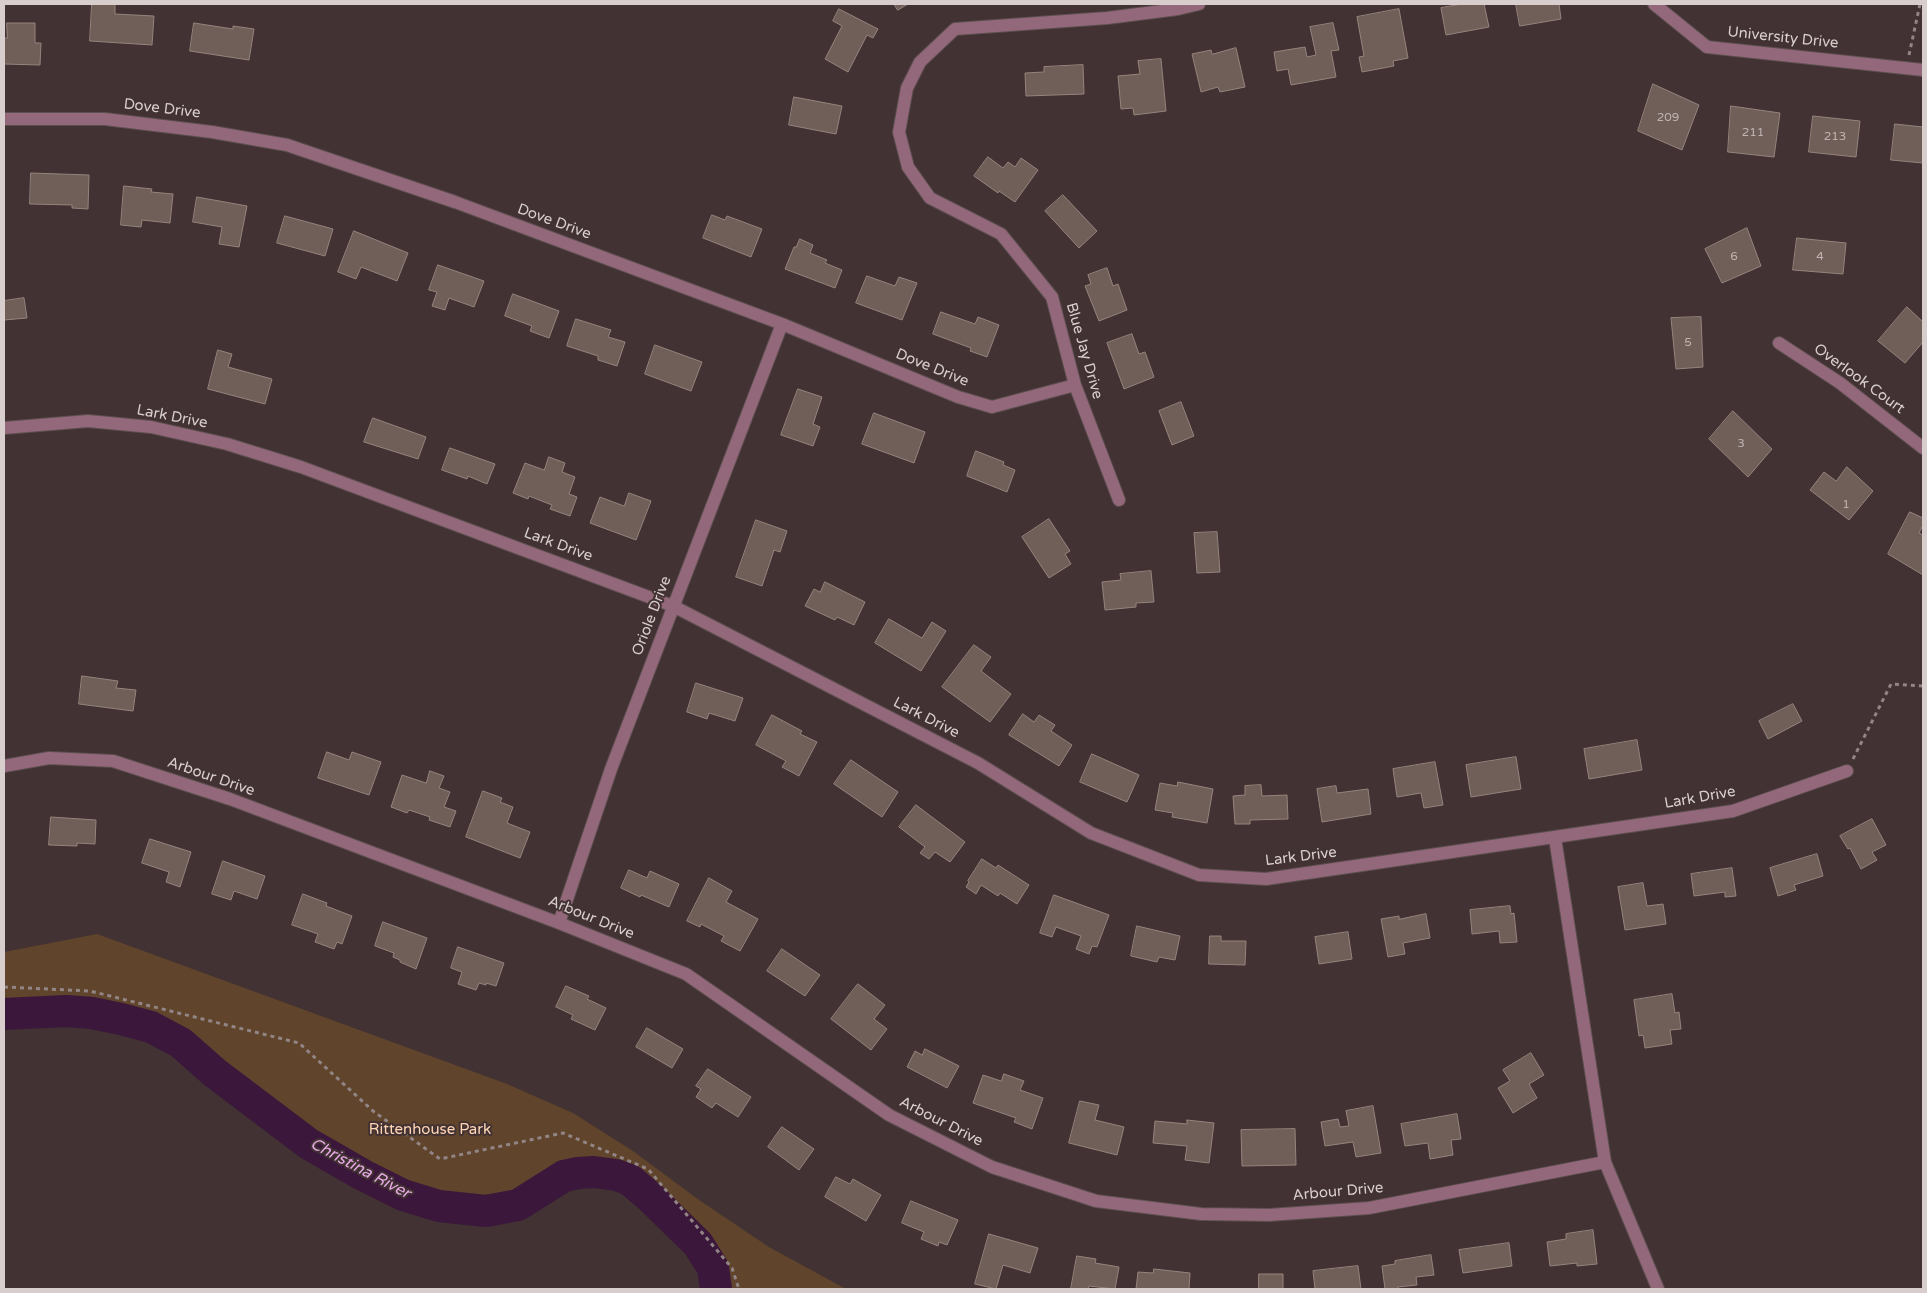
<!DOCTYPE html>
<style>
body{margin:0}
#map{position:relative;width:1927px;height:1293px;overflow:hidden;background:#423233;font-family:"Varela Round",sans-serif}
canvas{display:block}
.frame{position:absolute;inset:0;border:5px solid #d9cece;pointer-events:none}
</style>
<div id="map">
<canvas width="1927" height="1293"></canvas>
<div class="frame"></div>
</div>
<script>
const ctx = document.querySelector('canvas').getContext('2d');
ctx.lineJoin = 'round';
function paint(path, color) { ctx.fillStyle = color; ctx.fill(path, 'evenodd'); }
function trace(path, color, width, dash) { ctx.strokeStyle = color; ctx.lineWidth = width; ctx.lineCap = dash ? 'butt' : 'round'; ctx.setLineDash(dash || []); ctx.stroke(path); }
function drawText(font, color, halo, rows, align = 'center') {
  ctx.font = font + ' "Varela Round",sans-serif'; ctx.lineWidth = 4; ctx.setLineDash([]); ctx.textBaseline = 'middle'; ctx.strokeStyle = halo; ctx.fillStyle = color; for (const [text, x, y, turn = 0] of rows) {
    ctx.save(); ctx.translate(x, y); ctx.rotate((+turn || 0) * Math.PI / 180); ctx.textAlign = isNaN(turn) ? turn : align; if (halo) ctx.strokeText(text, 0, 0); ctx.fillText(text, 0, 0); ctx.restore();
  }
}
const green = new Path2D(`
 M 97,934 L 507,1084 L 573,1113 L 633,1151 L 699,1200 L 769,1247 L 846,1289 L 716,1289 L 713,1268 L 698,1244 L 650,1197 L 630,1180 L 616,1175 L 594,1172 L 578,1173 L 564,1176 L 518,1205 L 486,1211 L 439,1206 L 403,1195 L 363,1175 L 309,1144 L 215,1073 L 181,1043 L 151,1027 L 121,1019 L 92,1013 L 66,1011 L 4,1014 L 4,952 Z`);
const river = new Path2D(`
 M 4,1014 L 66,1011 L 92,1013 L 121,1019 L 151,1027 L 181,1043 L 215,1073 L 309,1144 L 363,1175 L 403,1195 L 439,1206 L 486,1211 L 518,1205 L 564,1176 L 578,1173 L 594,1172 L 616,1175 L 630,1180 L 650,1197 L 698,1244 L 713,1268 L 716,1289`);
const building = new Path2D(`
 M 92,4 L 115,4 L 115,14 L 154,16 L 152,45 L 90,41 Z
 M 894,4 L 908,4 L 898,10 Z
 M 1462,4 L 1484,4 L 1489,27 L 1446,35 L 1441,8 Z
 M 1516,4 L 1559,4 L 1561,19 L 1520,26 Z
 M 839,9 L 878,29 L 873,38 L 867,35 L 848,72 L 825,59 L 842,26 L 833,21 Z
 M 1399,9 L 1408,58 L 1393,61 L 1394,66 L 1362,72 L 1359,57 L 1364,56 L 1357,17 Z
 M 7,23 L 35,23 L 35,43 L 41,43 L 40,65 L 4,64 L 4,38 L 7,38 Z
 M 194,23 L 233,29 L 233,26 L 254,29 L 249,60 L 190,51 Z
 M 1333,23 L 1339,50 L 1331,51 L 1336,77 L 1291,85 L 1288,69 L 1277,71 L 1274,52 L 1305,47 L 1307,57 L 1316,55 L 1310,27 Z
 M 1236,48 L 1245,87 L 1220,92 L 1218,87 L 1201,92 L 1192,54 L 1211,50 L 1212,54 Z
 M 1161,59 L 1166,111 L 1134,115 L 1133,108 L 1121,109 L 1118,76 L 1140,74 L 1138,61 Z
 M 1083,65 L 1084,94 L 1026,96 L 1025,73 L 1044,72 L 1044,67 Z
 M 1653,84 L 1699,105 L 1682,150 L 1638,131 Z
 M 794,97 L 842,106 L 836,134 L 789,125 Z
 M 1731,106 L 1780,113 L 1774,157 L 1728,152 Z
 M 1813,116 L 1860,121 L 1856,157 L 1809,152 Z
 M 1895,124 L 1923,127 L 1923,163 L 1891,160 Z
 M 988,157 L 1003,168 L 1008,162 L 1015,167 L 1021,158 L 1038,170 L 1015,202 L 999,191 L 998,193 L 974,176 Z
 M 31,173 L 89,175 L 88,209 L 72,208 L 72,205 L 30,204 Z
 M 124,186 L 152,189 L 151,192 L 173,194 L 170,223 L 142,220 L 141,227 L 121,225 Z
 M 1063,195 L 1097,231 L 1079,248 L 1045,211 Z
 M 197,197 L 247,206 L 239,247 L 219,244 L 222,227 L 193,222 Z
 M 712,215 L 725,220 L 727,216 L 762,229 L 751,257 L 703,238 Z
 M 285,216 L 333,229 L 325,256 L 277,243 Z
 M 1747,228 L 1761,266 L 1722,283 L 1705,249 Z
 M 354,231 L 408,253 L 397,281 L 361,267 L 356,279 L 338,272 Z
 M 1797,238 L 1846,243 L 1843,274 L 1793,270 Z
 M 800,239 L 813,245 L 810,253 L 827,260 L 825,263 L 842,270 L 835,288 L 785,269 L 794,247 L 796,247 Z
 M 438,265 L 484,281 L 474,307 L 449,298 L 445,310 L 432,306 L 437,292 L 429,290 Z
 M 1107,268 L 1113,286 L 1118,284 L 1127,310 L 1099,321 L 1085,286 L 1091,284 L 1088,275 Z
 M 867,276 L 895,286 L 899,277 L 917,283 L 902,320 L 856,303 Z
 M 513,294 L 559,311 L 549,338 L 530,331 L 532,326 L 505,316 Z
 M 24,298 L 27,318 L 4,320 L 4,301 Z
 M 1907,307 L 1923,322 L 1923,342 L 1905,363 L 1878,341 Z
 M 941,312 L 975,324 L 978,317 L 999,325 L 987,357 L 970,351 L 971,348 L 933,334 Z
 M 1701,317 L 1703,367 L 1676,369 L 1671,318 Z
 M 576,319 L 611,330 L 608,337 L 625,342 L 617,366 L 598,360 L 598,356 L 567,346 Z
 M 1132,334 L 1139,354 L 1145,352 L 1154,377 L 1124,389 L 1107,343 Z
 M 655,345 L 702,362 L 691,391 L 645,374 Z
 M 218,350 L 232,354 L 228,367 L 272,379 L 265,404 L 208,389 Z
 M 798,389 L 822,397 L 813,424 L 820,427 L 813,446 L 781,435 Z
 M 1181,402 L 1194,436 L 1172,445 L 1159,411 Z
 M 1733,411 L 1772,449 L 1748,477 L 1709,439 Z
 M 874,413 L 925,432 L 914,463 L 862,444 Z
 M 373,418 L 426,437 L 418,459 L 364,442 Z
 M 450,448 L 495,464 L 487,484 L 468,476 L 467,479 L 442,470 Z
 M 976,451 L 1004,462 L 1003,465 L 1015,470 L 1007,492 L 967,476 Z
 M 549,457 L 565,463 L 562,472 L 575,477 L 569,494 L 577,497 L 570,516 L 550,509 L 552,505 L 529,496 L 528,499 L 513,493 L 525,463 L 544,470 Z
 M 1847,467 L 1873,491 L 1849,520 L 1810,490 L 1824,472 L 1836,481 Z
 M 629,493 L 651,501 L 636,540 L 590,523 L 600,497 L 624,506 Z
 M 1910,512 L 1923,518 L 1923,525 L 1919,533 L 1923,535 L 1923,575 L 1888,554 Z
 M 1049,519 L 1070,551 L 1065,554 L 1071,564 L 1049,578 L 1022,537 Z
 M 756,520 L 787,531 L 780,552 L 774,550 L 762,586 L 736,577 Z
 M 1217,532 L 1220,572 L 1197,573 L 1194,533 Z
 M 1151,571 L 1154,602 L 1136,603 L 1136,607 L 1105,610 L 1102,582 L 1121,580 L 1120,574 Z
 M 825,582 L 865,602 L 854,625 L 837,617 L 835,620 L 805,606 L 814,589 L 820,592 Z
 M 889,619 L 922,638 L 932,622 L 946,631 L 921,671 L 875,643 Z
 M 974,645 L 991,657 L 981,671 L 1011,694 L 990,722 L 942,687 Z
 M 82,676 L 118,681 L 116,688 L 136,690 L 133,711 L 79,704 Z
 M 696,683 L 743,698 L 735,721 L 709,713 L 707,719 L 687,712 Z
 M 1793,704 L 1802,721 L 1768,739 L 1759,721 Z
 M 1023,714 L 1034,722 L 1039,715 L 1055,725 L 1051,731 L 1072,745 L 1059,766 L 1009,735 Z
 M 772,715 L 802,731 L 800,734 L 817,742 L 799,776 L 782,767 L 786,761 L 756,745 Z
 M 1637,740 L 1642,770 L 1589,779 L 1584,749 Z
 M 327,752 L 349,760 L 352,752 L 381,762 L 369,795 L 318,778 Z
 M 1092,754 L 1139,775 L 1127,802 L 1080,782 Z
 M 1516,757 L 1521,789 L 1471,797 L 1466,765 Z
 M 851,760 L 898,792 L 882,817 L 834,784 Z
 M 1435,762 L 1443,805 L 1424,808 L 1421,793 L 1397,797 L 1393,769 Z
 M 430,771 L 444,776 L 439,788 L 450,792 L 444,807 L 456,811 L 450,827 L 429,820 L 430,817 L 409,810 L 407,813 L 391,807 L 402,775 L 426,783 Z
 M 1178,782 L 1213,789 L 1207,823 L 1172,817 L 1173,813 L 1155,810 L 1160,783 L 1177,786 Z
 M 1261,785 L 1262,796 L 1287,795 L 1288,819 L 1250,820 L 1250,824 L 1235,824 L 1233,796 L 1245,795 L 1245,786 Z
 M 1336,786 L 1337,793 L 1368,789 L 1371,814 L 1322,822 L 1317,789 Z
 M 483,791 L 502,798 L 500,802 L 513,807 L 507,823 L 530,832 L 520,858 L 466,837 Z
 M 916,805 L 965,842 L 950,862 L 935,852 L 929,859 L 920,853 L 925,847 L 899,827 Z
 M 51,817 L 96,820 L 95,844 L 77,843 L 77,846 L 49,845 Z
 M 1872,819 L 1886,845 L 1872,852 L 1877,860 L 1861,869 L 1850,848 L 1848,849 L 1840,836 Z
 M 150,839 L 191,852 L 180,887 L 166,882 L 169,872 L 142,863 Z
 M 1817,854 L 1823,876 L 1794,885 L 1796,890 L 1778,896 L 1770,868 Z
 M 982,859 L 996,868 L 998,865 L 1029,885 L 1017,904 L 1000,893 L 998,896 L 981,885 L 976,894 L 966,887 L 969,882 L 968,881 Z
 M 223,861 L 265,876 L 257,899 L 234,891 L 231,900 L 212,894 Z
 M 1732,868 L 1736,896 L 1725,897 L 1725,892 L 1694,896 L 1691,874 Z
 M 629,870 L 647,878 L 650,871 L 679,884 L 669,907 L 641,895 L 640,897 L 621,888 Z
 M 709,878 L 732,891 L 726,902 L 758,919 L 740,951 L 721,941 L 724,936 L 701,924 L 700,927 L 687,921 Z
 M 1643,883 L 1647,906 L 1663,904 L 1666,924 L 1625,930 L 1618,887 Z
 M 303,894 L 327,903 L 326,906 L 352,916 L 342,944 L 337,942 L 334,949 L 315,942 L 318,934 L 292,925 Z
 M 1054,895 L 1109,915 L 1097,947 L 1092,946 L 1089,954 L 1076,949 L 1081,936 L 1056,927 L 1052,937 L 1040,933 Z
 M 1510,906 L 1511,914 L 1514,913 L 1517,942 L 1500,943 L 1499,931 L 1472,934 L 1470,910 Z
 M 1426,914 L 1430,938 L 1403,943 L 1405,954 L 1388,957 L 1381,919 L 1399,916 L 1399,919 Z
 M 383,922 L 427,938 L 416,969 L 400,962 L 400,960 L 393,957 L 394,953 L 375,946 Z
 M 1137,926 L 1180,936 L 1175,960 L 1159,957 L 1157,962 L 1131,956 Z
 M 1348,932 L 1352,959 L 1319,964 L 1315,937 Z
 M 1210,936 L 1221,936 L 1221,941 L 1246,941 L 1245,965 L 1209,964 Z
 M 458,947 L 504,963 L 496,986 L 486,983 L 486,985 L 479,983 L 476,990 L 458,984 L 462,972 L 451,968 Z
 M 782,949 L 820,975 L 805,996 L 767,971 Z
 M 858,984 L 885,1005 L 874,1019 L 887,1029 L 871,1050 L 831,1019 Z
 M 566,986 L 589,996 L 587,999 L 606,1008 L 595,1030 L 571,1019 L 573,1015 L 556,1007 Z
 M 1672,994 L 1675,1013 L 1679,1012 L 1681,1029 L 1670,1030 L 1672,1044 L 1645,1048 L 1643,1035 L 1639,1036 L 1634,1000 Z
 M 647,1028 L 683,1049 L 672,1068 L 636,1047 Z
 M 925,1049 L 959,1066 L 947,1088 L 907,1067 L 915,1051 L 922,1055 Z
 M 1531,1053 L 1544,1075 L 1529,1084 L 1537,1098 L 1513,1113 L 1498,1088 L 1510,1081 L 1503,1070 Z
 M 708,1069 L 751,1097 L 738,1117 L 716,1103 L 712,1108 L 696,1097 L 701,1089 L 696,1086 Z
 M 1004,1074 L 1024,1081 L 1020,1090 L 1043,1098 L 1032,1129 L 1014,1122 L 1016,1118 L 973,1103 L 983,1075 L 1001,1081 Z
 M 1080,1101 L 1099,1105 L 1095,1120 L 1124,1127 L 1117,1155 L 1069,1143 Z
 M 1373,1106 L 1381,1153 L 1356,1157 L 1353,1142 L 1325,1146 L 1321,1122 L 1338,1119 L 1340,1127 L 1349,1126 L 1346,1111 Z
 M 1457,1114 L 1461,1139 L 1451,1140 L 1453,1155 L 1430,1159 L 1428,1143 L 1405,1146 L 1401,1124 Z
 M 1187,1120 L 1214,1123 L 1209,1163 L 1185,1160 L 1187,1146 L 1153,1143 L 1155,1121 L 1187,1124 Z
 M 782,1127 L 814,1149 L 799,1170 L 768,1147 Z
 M 1295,1129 L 1296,1165 L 1242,1166 L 1241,1130 Z
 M 836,1177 L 850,1184 L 853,1179 L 881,1195 L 866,1221 L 825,1197 Z
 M 911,1201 L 958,1220 L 947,1245 L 939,1242 L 938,1246 L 921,1239 L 924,1232 L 902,1223 Z
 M 1593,1230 L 1597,1264 L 1577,1266 L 1577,1263 L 1550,1266 L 1547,1242 L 1566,1239 L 1566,1234 Z
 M 989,1234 L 1038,1248 L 1030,1273 L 1003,1265 L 996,1289 L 975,1284 Z
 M 1509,1243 L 1512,1266 L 1463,1273 L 1459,1250 Z
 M 1431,1255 L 1434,1275 L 1416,1277 L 1417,1285 L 1398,1287 L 1398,1289 L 1385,1289 L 1382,1266 L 1395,1264 L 1395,1261 Z
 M 1077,1256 L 1096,1259 L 1095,1263 L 1119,1267 L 1115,1289 L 1089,1286 L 1088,1289 L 1071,1289 Z
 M 1358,1266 L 1361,1289 L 1315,1289 L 1313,1271 Z
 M 1154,1269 L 1190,1273 L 1189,1289 L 1136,1289 L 1138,1272 L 1153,1273 Z
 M 1259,1274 L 1283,1274 L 1283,1289 L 1259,1289 Z`);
const path = new Path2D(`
 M 1909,55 L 1920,4
 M 1853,759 L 1891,684 L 1923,686
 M 4,987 L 90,991 L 299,1043 L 373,1111 L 440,1159 L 563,1133 L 648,1169 L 732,1268 L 739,1289`);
const minor = new Path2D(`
 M 1654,4 L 1707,47 L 1923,70
 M 4,119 L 105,119 L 212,132 L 287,145 L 455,202 L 782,324 L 958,397 L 992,407 L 1075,385
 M 1779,343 L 1840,383 L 1923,448
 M 4,428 L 88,421 L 151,427 L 227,444 L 301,467 L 673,606 L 978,763 L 1091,833 L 1199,875 L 1266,879 L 1733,811 L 1847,771
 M 1119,500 L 1075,385 L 1052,297 L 1001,234 L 930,198 L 908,167 L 899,132 L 907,88 L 920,62 L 955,29 L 1107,18 L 1178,9 L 1199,4
 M 4,766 L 49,758 L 113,761 L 230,799 L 559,923 L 686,974 L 889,1115 L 992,1167 L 1096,1201 L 1201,1214 L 1269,1215 L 1369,1208 L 1605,1162 L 1555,838
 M 559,923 L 611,769 L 782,324
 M 1605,1162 L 1658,1289`);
const numberNames = [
 ["209",1668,118],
 ["211",1753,133],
 ["213",1835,137],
 ["6",1734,257],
 ["4",1820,257],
 ["5",1688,343],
 ["3",1741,444],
 ["1",1846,505]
];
const streetNames = [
 ["University Drive",1783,38,6],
 ["Dove Drive",162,109,7],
 ["Dove Drive",554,222,20],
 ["Blue Jay Drive",1084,351,74],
 ["Dove Drive",932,368,22],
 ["Overlook Court",1859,379,36],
 ["Lark Drive",172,417,11],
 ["Lark Drive",558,545,20],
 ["Oriole Drive",652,616,-69],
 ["Lark Drive",926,718,27],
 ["Arbour Drive",211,777,19],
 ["Lark Drive",1700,798,-10],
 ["Lark Drive",1301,857,-7],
 ["Arbour Drive",591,918,22],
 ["Arbour Drive",941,1122,27],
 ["Arbour Drive",1338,1192,-5]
];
const parkNames = [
 ["Rittenhouse Park",430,1130]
];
const waterNames = [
 ["Christina River",360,1169,28]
];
paint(green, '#60442b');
trace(river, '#3a173b', 32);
paint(building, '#705f59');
trace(building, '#96837d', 1);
trace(minor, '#5d4e4f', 14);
trace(path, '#928585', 3, [4, 4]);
trace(minor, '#93687b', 12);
drawText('12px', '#bfb2b1', null, numberNames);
drawText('15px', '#d9cece', '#423233', streetNames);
drawText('15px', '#ffd6b4', '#423233', parkNames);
drawText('italic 16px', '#e7aae6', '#423233', waterNames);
</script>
